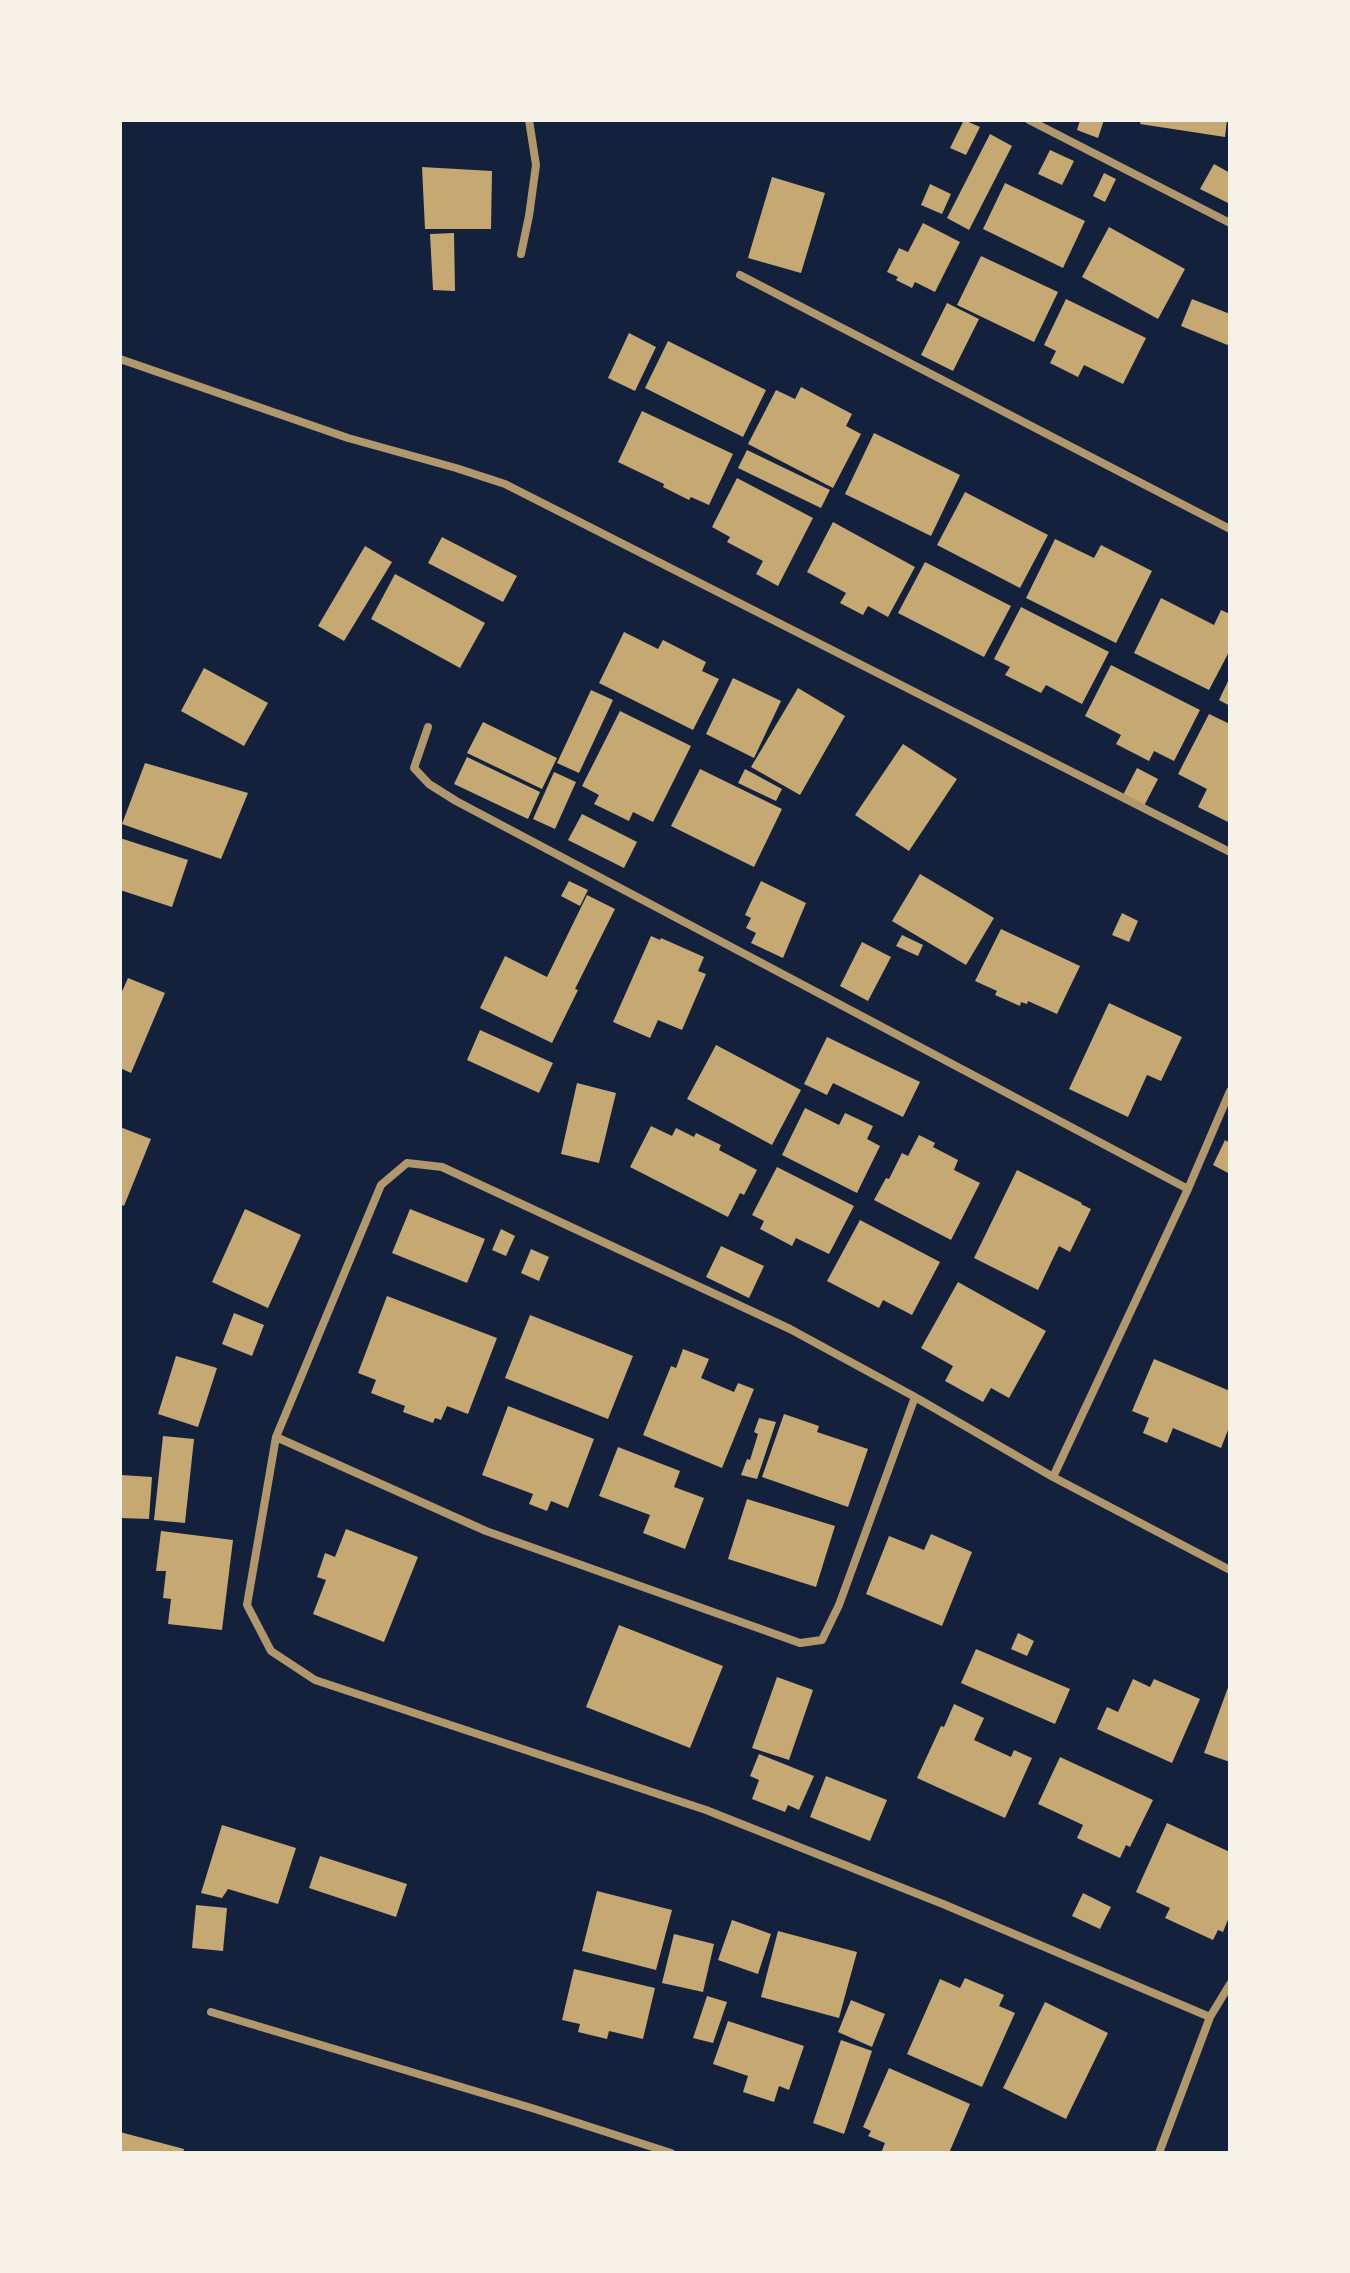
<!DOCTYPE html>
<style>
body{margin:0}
#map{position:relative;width:1350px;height:2273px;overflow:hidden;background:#14213d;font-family:"DejaVu Sans",sans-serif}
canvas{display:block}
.frame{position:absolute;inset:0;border:122px solid #f6f1e7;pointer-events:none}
</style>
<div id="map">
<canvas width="1350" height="2273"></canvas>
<div class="frame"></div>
</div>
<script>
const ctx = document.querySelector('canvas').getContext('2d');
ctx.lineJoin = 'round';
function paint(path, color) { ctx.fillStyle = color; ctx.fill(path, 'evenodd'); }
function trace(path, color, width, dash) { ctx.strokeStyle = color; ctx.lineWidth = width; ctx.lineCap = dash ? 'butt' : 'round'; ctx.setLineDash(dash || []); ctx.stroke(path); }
const building = new Path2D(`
 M 964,120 L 980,127 L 966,155 L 950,148 Z
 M 1080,120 L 1104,120 L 1098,138 L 1077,130 Z
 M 1141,120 L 1227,120 L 1225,137 L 1140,124 Z
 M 990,134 L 1012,146 L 969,230 L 947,218 Z
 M 1050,150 L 1074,161 L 1062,185 L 1038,174 Z
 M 1214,164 L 1230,173 L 1230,204 L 1200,189 Z
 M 422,167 L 492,171 L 491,229 L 425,229 Z
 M 1104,173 L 1116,179 L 1105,202 L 1093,196 Z
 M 772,177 L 825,193 L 801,273 L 748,258 Z
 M 1005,183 L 1085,221 L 1063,268 L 983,229 Z
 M 930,184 L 951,194 L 942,214 L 921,205 Z
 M 923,223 L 960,242 L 935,292 L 915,282 L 912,288 L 896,280 L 898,277 L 887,272 L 899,248 L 908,252 Z
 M 1109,227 L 1185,269 L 1158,319 L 1082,277 Z
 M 454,233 L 455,291 L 433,290 L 430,234 Z
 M 981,256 L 1058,292 L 1034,342 L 957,305 Z
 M 1066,299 L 1146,338 L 1123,384 L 1084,365 L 1078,377 L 1050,363 L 1056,351 L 1044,345 Z
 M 1192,299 L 1230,314 L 1230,346 L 1181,326 Z
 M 947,303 L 979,319 L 953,371 L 921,355 Z
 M 629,333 L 656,347 L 635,391 L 608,378 Z
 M 668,341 L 766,390 L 743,437 L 645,388 Z
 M 801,387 L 852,414 L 846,426 L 861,434 L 833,488 L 748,444 L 776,390 L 795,399 Z
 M 642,411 L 733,454 L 709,505 L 691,497 L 689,500 L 663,487 L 664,484 L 618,462 Z
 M 874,433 L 960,475 L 931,536 L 845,494 Z
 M 747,450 L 830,490 L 821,508 L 738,468 Z
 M 737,478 L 813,518 L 778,586 L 756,574 L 763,561 L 727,542 L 730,537 L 712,527 Z
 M 965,492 L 1048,535 L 1020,588 L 937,545 Z
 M 833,522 L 915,567 L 888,617 L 868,606 L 863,615 L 840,603 L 846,593 L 807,572 Z
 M 442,537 L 517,576 L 503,602 L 428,563 Z
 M 1055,539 L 1094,558 L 1101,545 L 1152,571 L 1116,643 L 1026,598 Z
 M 365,546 L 392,562 L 344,641 L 318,626 Z
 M 925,562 L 1011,606 L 984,657 L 898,613 Z
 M 395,574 L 485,623 L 460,668 L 371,619 Z
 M 1161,598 L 1214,625 L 1221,610 L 1230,614 L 1230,650 L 1209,690 L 1134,653 Z
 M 1021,607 L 1109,652 L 1082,704 L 1046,685 L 1041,693 L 1005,675 L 1010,667 L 994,659 Z
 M 624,632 L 658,649 L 663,640 L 706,662 L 702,671 L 719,679 L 693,730 L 599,683 Z
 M 1111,665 L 1200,710 L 1174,761 L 1154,751 L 1149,761 L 1116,744 L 1121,735 L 1085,716 Z
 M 204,668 L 268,703 L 244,746 L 181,711 Z
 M 1230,677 L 1230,706 L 1219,700 Z
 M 733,678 L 781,701 L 754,758 L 706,734 Z
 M 798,688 L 845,716 L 800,795 L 751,767 Z
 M 591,690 L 613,700 L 579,773 L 557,763 Z
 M 620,711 L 691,746 L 653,822 L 633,812 L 629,821 L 594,804 L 599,795 L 582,786 Z
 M 1209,714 L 1230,724 L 1230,823 L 1198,807 L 1207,789 L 1178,774 Z
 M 483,722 L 557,758 L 542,789 L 467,753 Z
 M 903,744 L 957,779 L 909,851 L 855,815 Z
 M 467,757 L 540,792 L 528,819 L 454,784 Z
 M 145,763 L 248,793 L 221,859 L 122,824 Z
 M 1137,768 L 1158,779 L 1144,806 L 1123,795 Z
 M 700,769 L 782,809 L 754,867 L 671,826 Z
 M 745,769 L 782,789 L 776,801 L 738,783 Z
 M 554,772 L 576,782 L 555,829 L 533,819 Z
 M 582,814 L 637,842 L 624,868 L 568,840 Z
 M 120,838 L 188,860 L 172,907 L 120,890 Z
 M 920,874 L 994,918 L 966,965 L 892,921 Z
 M 569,881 L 588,890 L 580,906 L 561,896 Z
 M 761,881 L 806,903 L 783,958 L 751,943 L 756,933 L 746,928 L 751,918 L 745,915 Z
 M 587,895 L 615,909 L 575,989 L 578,990 L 552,1043 L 480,1008 L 505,956 L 547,977 Z
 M 1122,913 L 1138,921 L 1129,942 L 1112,935 Z
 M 1001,929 L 1080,966 L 1057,1014 L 1028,1001 L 1027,1004 L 1021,1002 L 1020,1006 L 995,995 L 997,991 L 975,981 Z
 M 902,935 L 923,945 L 918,956 L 896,946 Z
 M 651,936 L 660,940 L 661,938 L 704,957 L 698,971 L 706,974 L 682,1030 L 658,1020 L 650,1038 L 613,1022 Z
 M 862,942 L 891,957 L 868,1001 L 840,986 Z
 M 128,978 L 165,993 L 131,1073 L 120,1068 L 120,996 Z
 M 1109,1003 L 1182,1037 L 1161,1081 L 1147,1075 L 1128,1117 L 1069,1089 Z
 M 480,1030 L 553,1063 L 539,1093 L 467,1060 Z
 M 827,1037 L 920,1082 L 903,1117 L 833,1083 L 827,1095 L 804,1084 Z
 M 716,1045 L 801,1090 L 772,1145 L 687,1099 Z
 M 577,1083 L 616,1093 L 599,1163 L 561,1154 Z
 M 805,1108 L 839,1125 L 845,1113 L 873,1126 L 867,1139 L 880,1146 L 857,1193 L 782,1155 Z
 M 651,1126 L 672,1136 L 676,1128 L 694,1137 L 696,1133 L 721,1145 L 719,1150 L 757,1170 L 744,1195 L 740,1193 L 728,1217 L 630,1167 Z
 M 120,1127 L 151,1139 L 124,1206 L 120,1204 Z
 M 919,1135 L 935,1143 L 933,1147 L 958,1160 L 954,1170 L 980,1183 L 951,1240 L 874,1200 L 886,1178 L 889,1179 L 902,1153 L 908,1156 Z
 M 1225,1140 L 1230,1143 L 1230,1174 L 1213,1165 Z
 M 777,1167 L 854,1206 L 829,1254 L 796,1238 L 792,1246 L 760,1229 L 764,1221 L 752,1215 Z
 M 1017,1170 L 1082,1203 L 1081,1204 L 1091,1209 L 1070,1252 L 1059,1246 L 1038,1290 L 974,1258 Z
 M 245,1209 L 301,1235 L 268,1308 L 212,1282 Z
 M 410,1209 L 485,1239 L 467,1283 L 392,1253 Z
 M 860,1220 L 940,1262 L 912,1315 L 883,1300 L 879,1308 L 827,1281 Z
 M 501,1229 L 515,1236 L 506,1256 L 492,1250 Z
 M 721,1246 L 764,1266 L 749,1298 L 706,1277 Z
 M 531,1249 L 549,1257 L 539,1281 L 521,1273 Z
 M 958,1282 L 1046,1331 L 1009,1398 L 991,1388 L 983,1402 L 945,1381 L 953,1366 L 921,1348 Z
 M 387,1296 L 497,1338 L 468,1414 L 447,1406 L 441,1420 L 435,1418 L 433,1423 L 403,1412 L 405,1406 L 371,1393 L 376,1380 L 358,1373 Z
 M 234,1313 L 264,1325 L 252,1356 L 222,1344 Z
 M 530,1315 L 633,1356 L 608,1419 L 505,1378 Z
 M 683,1349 L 709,1359 L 701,1378 L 734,1392 L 738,1383 L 754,1389 L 722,1468 L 643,1435 L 671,1366 L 676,1368 Z
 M 176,1356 L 217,1368 L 198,1427 L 158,1414 Z
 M 1154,1359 L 1230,1391 L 1230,1425 L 1221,1448 L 1173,1428 L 1167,1443 L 1143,1433 L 1149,1418 L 1132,1411 Z
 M 508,1406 L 594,1439 L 568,1508 L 551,1501 L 547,1511 L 529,1504 L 533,1494 L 482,1475 Z
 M 784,1414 L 819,1426 L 817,1432 L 868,1449 L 848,1507 L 762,1477 Z
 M 759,1418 L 776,1422 L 757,1479 L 741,1475 L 747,1459 L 750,1460 L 758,1434 L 754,1432 Z
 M 163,1436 L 194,1439 L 185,1523 L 154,1520 Z
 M 618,1447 L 680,1471 L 674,1487 L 704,1498 L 685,1549 L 643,1533 L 650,1515 L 599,1496 Z
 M 121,1475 L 152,1477 L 149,1519 L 120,1518 Z
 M 747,1499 L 835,1526 L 816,1587 L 728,1559 Z
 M 346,1529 L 418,1557 L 384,1642 L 313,1614 L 326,1580 L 317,1577 L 325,1553 L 335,1557 Z
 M 161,1531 L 233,1540 L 222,1630 L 168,1624 L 171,1599 L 163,1598 L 166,1571 L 156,1571 Z
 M 931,1534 L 972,1552 L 942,1626 L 866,1594 L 889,1536 L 924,1550 Z
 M 619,1625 L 723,1666 L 690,1748 L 586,1707 Z
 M 1018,1633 L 1034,1641 L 1027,1656 L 1011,1649 Z
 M 976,1649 L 1070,1689 L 1055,1724 L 961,1683 Z
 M 777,1677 L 813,1690 L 789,1760 L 752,1748 Z
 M 1133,1679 L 1150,1687 L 1154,1679 L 1200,1699 L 1172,1763 L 1097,1729 L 1107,1707 L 1118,1712 Z
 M 1230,1682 L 1230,1762 L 1204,1753 Z
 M 954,1704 L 984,1718 L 974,1740 L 1011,1757 L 1014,1750 L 1032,1758 L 1005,1818 L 917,1778 L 941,1726 L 944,1727 Z
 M 759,1754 L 814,1776 L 799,1810 L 788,1805 L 785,1812 L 752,1799 L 759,1780 L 750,1776 Z
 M 1060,1757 L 1153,1800 L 1130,1847 L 1126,1845 L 1120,1858 L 1077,1838 L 1083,1825 L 1038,1804 Z
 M 826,1776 L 887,1800 L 870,1841 L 810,1817 Z
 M 1167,1823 L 1230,1852 L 1230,1915 L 1223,1932 L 1218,1930 L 1213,1940 L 1165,1918 L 1170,1908 L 1136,1892 Z
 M 222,1825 L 296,1848 L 278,1904 L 228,1889 L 222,1898 L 201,1893 Z
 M 320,1856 L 407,1884 L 396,1917 L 309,1888 Z
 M 597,1891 L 672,1910 L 656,1970 L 582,1951 Z
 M 1083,1893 L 1111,1907 L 1100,1929 L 1072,1916 Z
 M 196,1905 L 227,1908 L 223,1951 L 192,1948 Z
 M 732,1920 L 771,1934 L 758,1974 L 718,1960 Z
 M 778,1931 L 857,1952 L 839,2018 L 761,1997 Z
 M 674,1934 L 714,1944 L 703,1992 L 662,1983 Z
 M 574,1969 L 655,1988 L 643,2039 L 609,2031 L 607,2039 L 578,2032 L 580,2024 L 562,2020 Z
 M 965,1978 L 1004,1995 L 999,2006 L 1015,2013 L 982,2087 L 907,2054 L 940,1979 L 960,1988 Z
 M 707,1996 L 727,2002 L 713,2043 L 693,2038 Z
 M 851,2000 L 885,2014 L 872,2047 L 838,2032 Z
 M 1045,2002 L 1108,2033 L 1066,2119 L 1003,2088 Z
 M 728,2021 L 804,2046 L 789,2090 L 779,2086 L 774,2102 L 743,2092 L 748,2076 L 713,2064 Z
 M 841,2040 L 872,2051 L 844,2134 L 813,2123 Z
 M 889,2068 L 970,2104 L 949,2153 L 881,2153 L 885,2143 L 868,2136 L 871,2131 L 863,2127 Z
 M 120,2132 L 184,2149 L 183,2153 L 120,2153 Z`);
const minor = new Path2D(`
 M 1029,120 L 1230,223
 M 521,254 L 529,216 L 536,165 L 529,120
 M 740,275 L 1230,529
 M 120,359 L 348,438 L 456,468 L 505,484 L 1230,852
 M 428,727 L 414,768 L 429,784 L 456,801 L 1188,1189
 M 276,1437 L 486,1531 L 800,1643 L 822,1640 L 839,1605 L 915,1397
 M 1053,1477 L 1188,1189 L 1230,1091
 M 211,2012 L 535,2109 L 671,2153
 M 1210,2017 L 943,1904 L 706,1810 L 315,1680 L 271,1651 L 247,1605 L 276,1437 L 381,1185 L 407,1163 L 442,1167 L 790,1329 L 915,1397 L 1053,1477 L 1230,1570
 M 1159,2153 L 1210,2017 L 1230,1984`);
paint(building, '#c6a872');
trace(minor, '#b1986c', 8);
</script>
